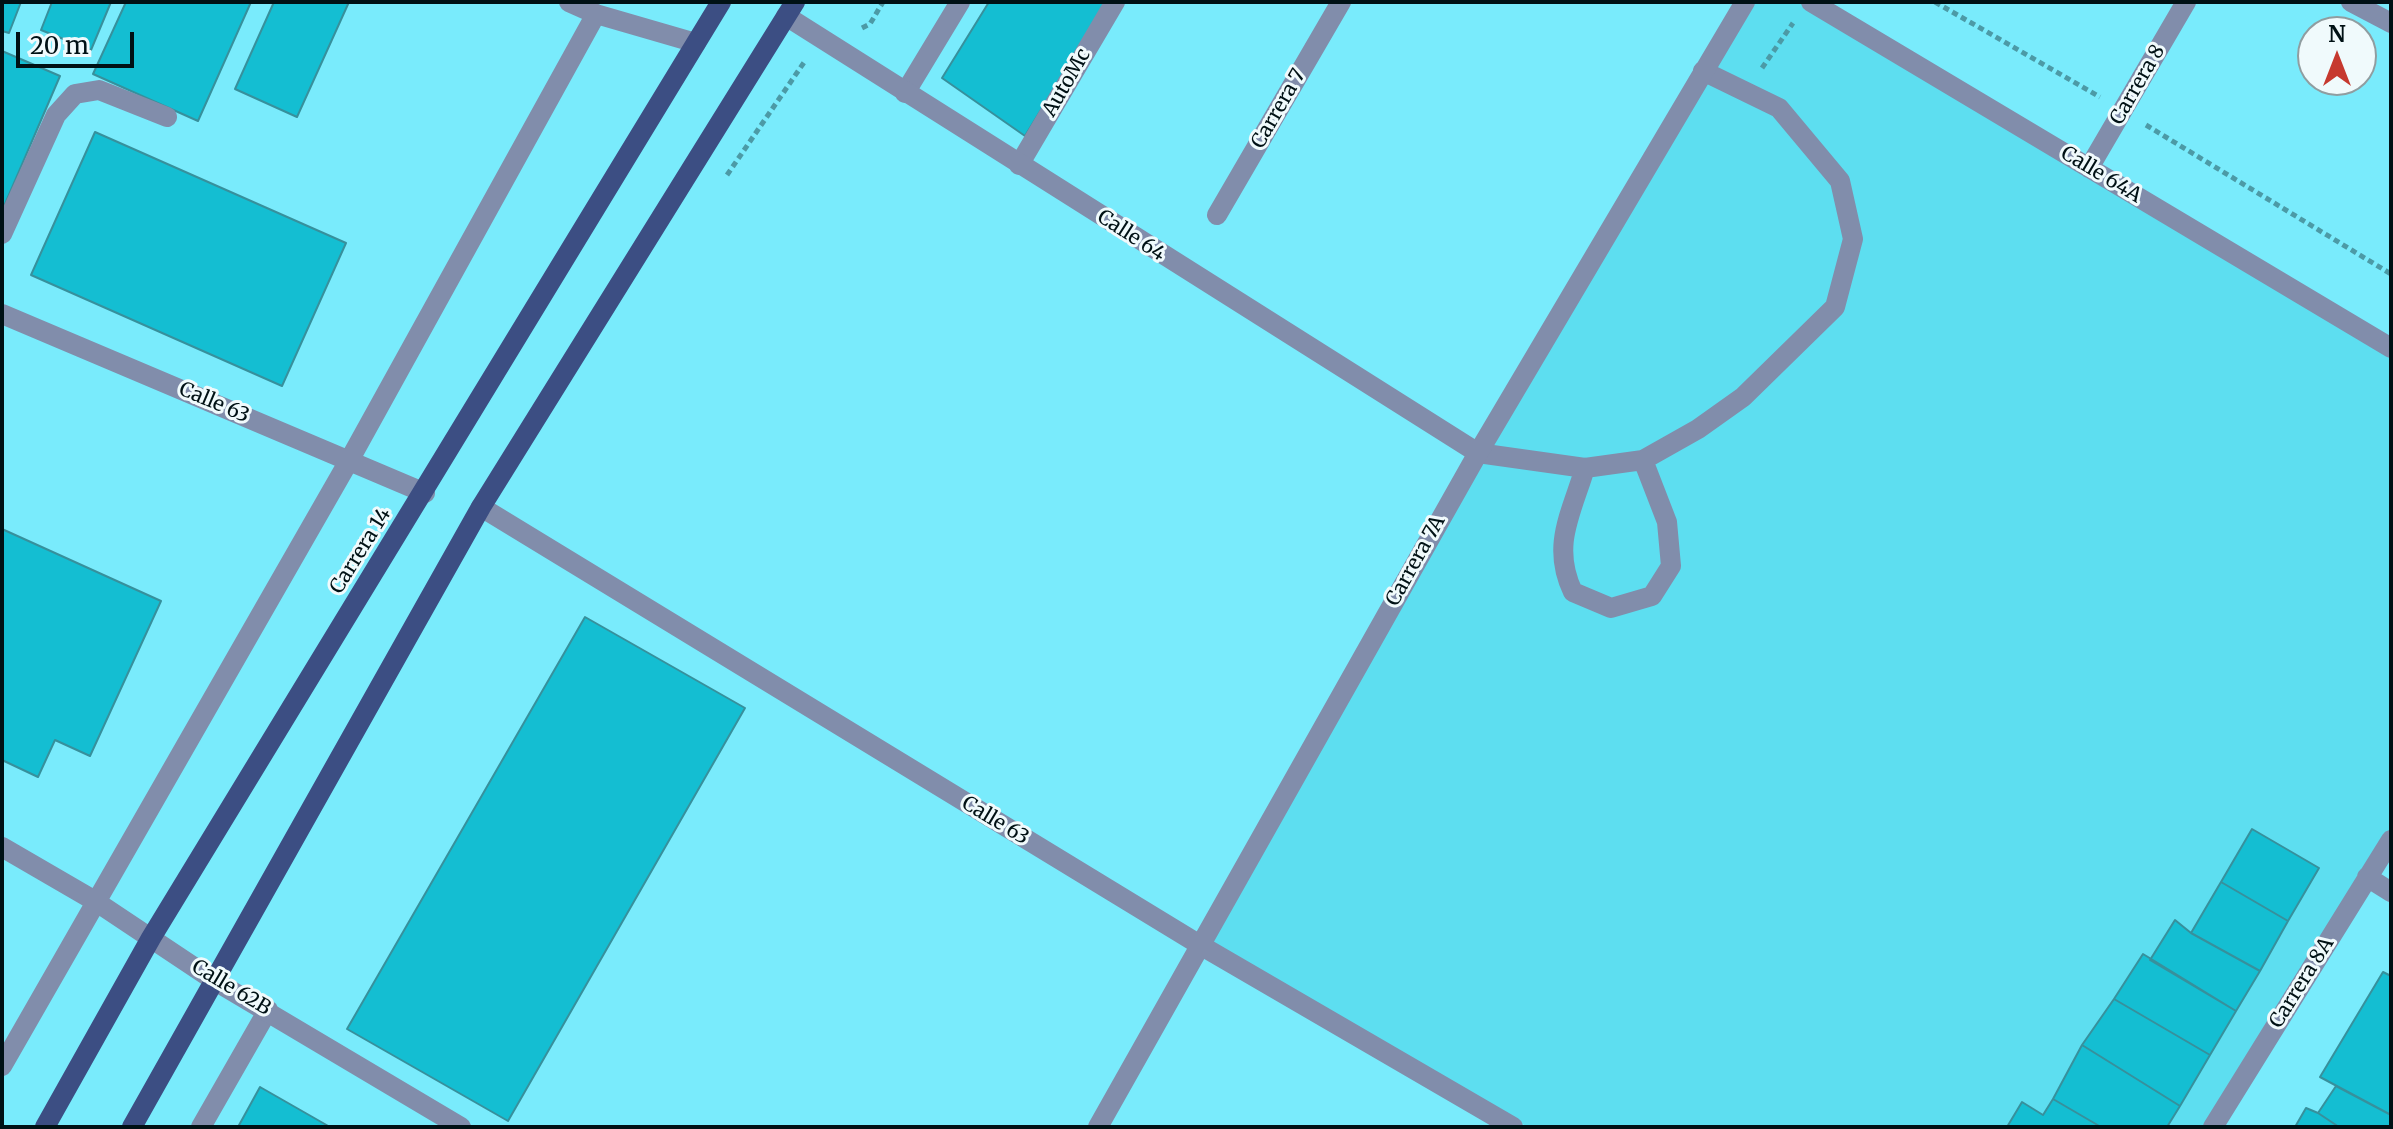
<!DOCTYPE html>
<style>
body{margin:0}
#map{position:relative;width:2393px;height:1129px;overflow:hidden;background:#79ebfc;font-family:Merriweather,serif}
canvas{display:block}
.frame{position:absolute;inset:0;border:4px solid #001115;pointer-events:none}
.north{position:absolute;left:2297px;top:16px;width:80px;height:80px;box-sizing:border-box;background:#f0fafc;border:2px solid #909da0;border-radius:50%;rotate:0deg;font-size:22px;font-weight:700;line-height:32px;text-align:center;color:#001115}
.north::after{content:'';display:block;margin:auto;width:28px;height:36px;background:#c6392f;clip-path:polygon(50% 0,100% 100%,50% 72%,0 100%)}
.scale{position:absolute;left:16px;top:32px;width:118px;height:36px;box-sizing:border-box;border:4px solid #001115;border-top:0;padding-left:10px;font-size:24px;line-height:28px;white-space:nowrap;color:#001115;-webkit-text-stroke:6px #f0fafc;paint-order:stroke}
</style>
<div id="map">
<canvas width="2393" height="1129"></canvas>
<div class="frame"></div>
<div class="north">N</div>
<div class="scale">20 m</div>
</div>
<script>
const ctx = document.querySelector('canvas').getContext('2d');
ctx.lineJoin = 'round';
function paint(path, color) { ctx.fillStyle = color; ctx.fill(path, 'evenodd'); }
function trace(path, color, width, dash) { ctx.strokeStyle = color; ctx.lineWidth = width; ctx.lineCap = dash ? 'butt' : 'round'; ctx.setLineDash(dash || []); ctx.stroke(path); }
function drawText(font, color, halo, rows, align = 'center') {
  ctx.font = font + ' Merriweather,serif'; ctx.lineWidth = 6; ctx.setLineDash([]); ctx.textBaseline = 'middle'; ctx.strokeStyle = halo; ctx.fillStyle = color; for (const [text, x, y, turn = 0] of rows) {
    ctx.save(); ctx.translate(x, y); ctx.rotate((+turn || 0) * Math.PI / 180); ctx.textAlign = isNaN(turn) ? turn : align; if (halo) ctx.strokeText(text, 0, 0); ctx.fillText(text, 0, 0); ctx.restore();
  }
}
const built = new Path2D(`
 M 1746,2 L 1811,2 L 2391,347 L 2391,850 L 2217,1127 L 1528,1127 L 1200,945 Z`);
const building = new Path2D(`
 M 2,2 L 21,2 L 9,33 L 2,31 Z
 M 52,2 L 111,2 L 91,50 L 41,30 Z
 M 126,2 L 251,2 L 198,121 L 93,74 Z
 M 274,2 L 349,2 L 297,117 L 235,89 Z
 M 989,2 L 1107,2 L 1025,136 L 942,78 Z
 M 2,51 L 60,76 L 2,211 Z
 M 95,132 L 346,243 L 282,386 L 31,275 Z
 M 2,529 L 161,601 L 90,756 L 55,740 L 38,777 L 2,760 Z
 M 585,617 L 745,708 L 508,1121 L 347,1029 Z
 M 2252,829 L 2319,868 L 2288,921 L 2221,882 Z
 M 2221,882 L 2288,921 L 2260,971 L 2191,933 Z
 M 2175,920 L 2191,933 L 2260,971 L 2236,1011 L 2150,960 Z
 M 2143,954 L 2236,1011 L 2210,1055 L 2114,999 Z
 M 2383,972 L 2391,976 L 2391,1115 L 2320,1077 Z
 M 2114,999 L 2210,1055 L 2180,1106 L 2082,1045 Z
 M 2082,1045 L 2180,1106 L 2167,1127 L 2101,1127 L 2053,1099 Z
 M 2336,1086 L 2391,1115 L 2391,1127 L 2339,1127 L 2318,1113 Z
 M 260,1087 L 330,1127 L 238,1127 Z
 M 2053,1099 L 2101,1127 L 2007,1127 L 2022,1102 L 2043,1115 Z
 M 2306,1108 L 2318,1113 L 2339,1127 L 2295,1127 Z`);
const path = new Path2D(`
 M 1935,2 L 2100,97
 M 862,28 L 870,24 L 883,2
 M 1762,68 L 1793,23
 M 2146,125 L 2391,274
 M 727,175 L 805,61`);
const service = new Path2D(`
 M 905,93 L 960,2
 M 1019,165 L 1115,2
 M 2,234 L 56,115 L 75,94 L 99,90 L 167,117
 M 1478,453 L 1585,468 L 1643,460 L 1698,429 L 1743,397 L 1835,307 L 1853,239 L 1840,181 L 1779,108 L 1703,71
 M 1585,468 C 1571,514 1551,546 1573,592 L 1611,608 L 1652,596 L 1671,566 L 1667,522 L 1643,460
 M 201,1127 L 268,1010`);
const minor = new Path2D(`
 M 569,2 L 596,14 L 696,43
 M 1811,2 L 2391,348
 M 2351,2 L 2391,23
 M 786,16 L 1478,453
 M 2089,168 L 2186,2
 M 1217,215 L 1341,2
 M 2,314 L 425,493
 M 481,507 L 1200,945 L 1513,1127
 M 2,847 L 95,901 L 215,981 L 461,1127
 M 2367,877 L 2391,892
 M 2,1066 L 350,459 L 596,14
 M 1098,1127 L 1478,453 L 1745,2
 M 2213,1127 L 2391,840`);
const primary = new Path2D(`
 M 45,1127 L 151,938 L 721,2
 M 132,1127 L 481,507 L 795,2`);
const streetNames = [
 ["AutoMc",1067,83,-60],
 ["Carrera 8",2138,85,-60],
 ["Carrera 7",1279,109,-60],
 ["Calle 64A",2101,175,31],
 ["Calle 64",1131,236,33],
 ["Calle 63",214,403,23],
 ["Carrera 14",361,551,-58],
 ["Carrera 7A",1416,561,-61],
 ["Calle 63",995,821,31],
 ["Carrera 8A",2302,983,-58],
 ["Calle 62B",231,988,31]
];
paint(built, '#5ddef0');
paint(building, '#14bed2');
trace(building, '#37909c', 2);
trace(path, '#4c9aa6', 5, [6, 4]);
trace(service, '#818dab', 20);
trace(minor, '#818dab', 20);
trace(primary, '#3c4e83', 20);
drawText('20px', '#001115', '#f0fafc', streetNames);
</script>
